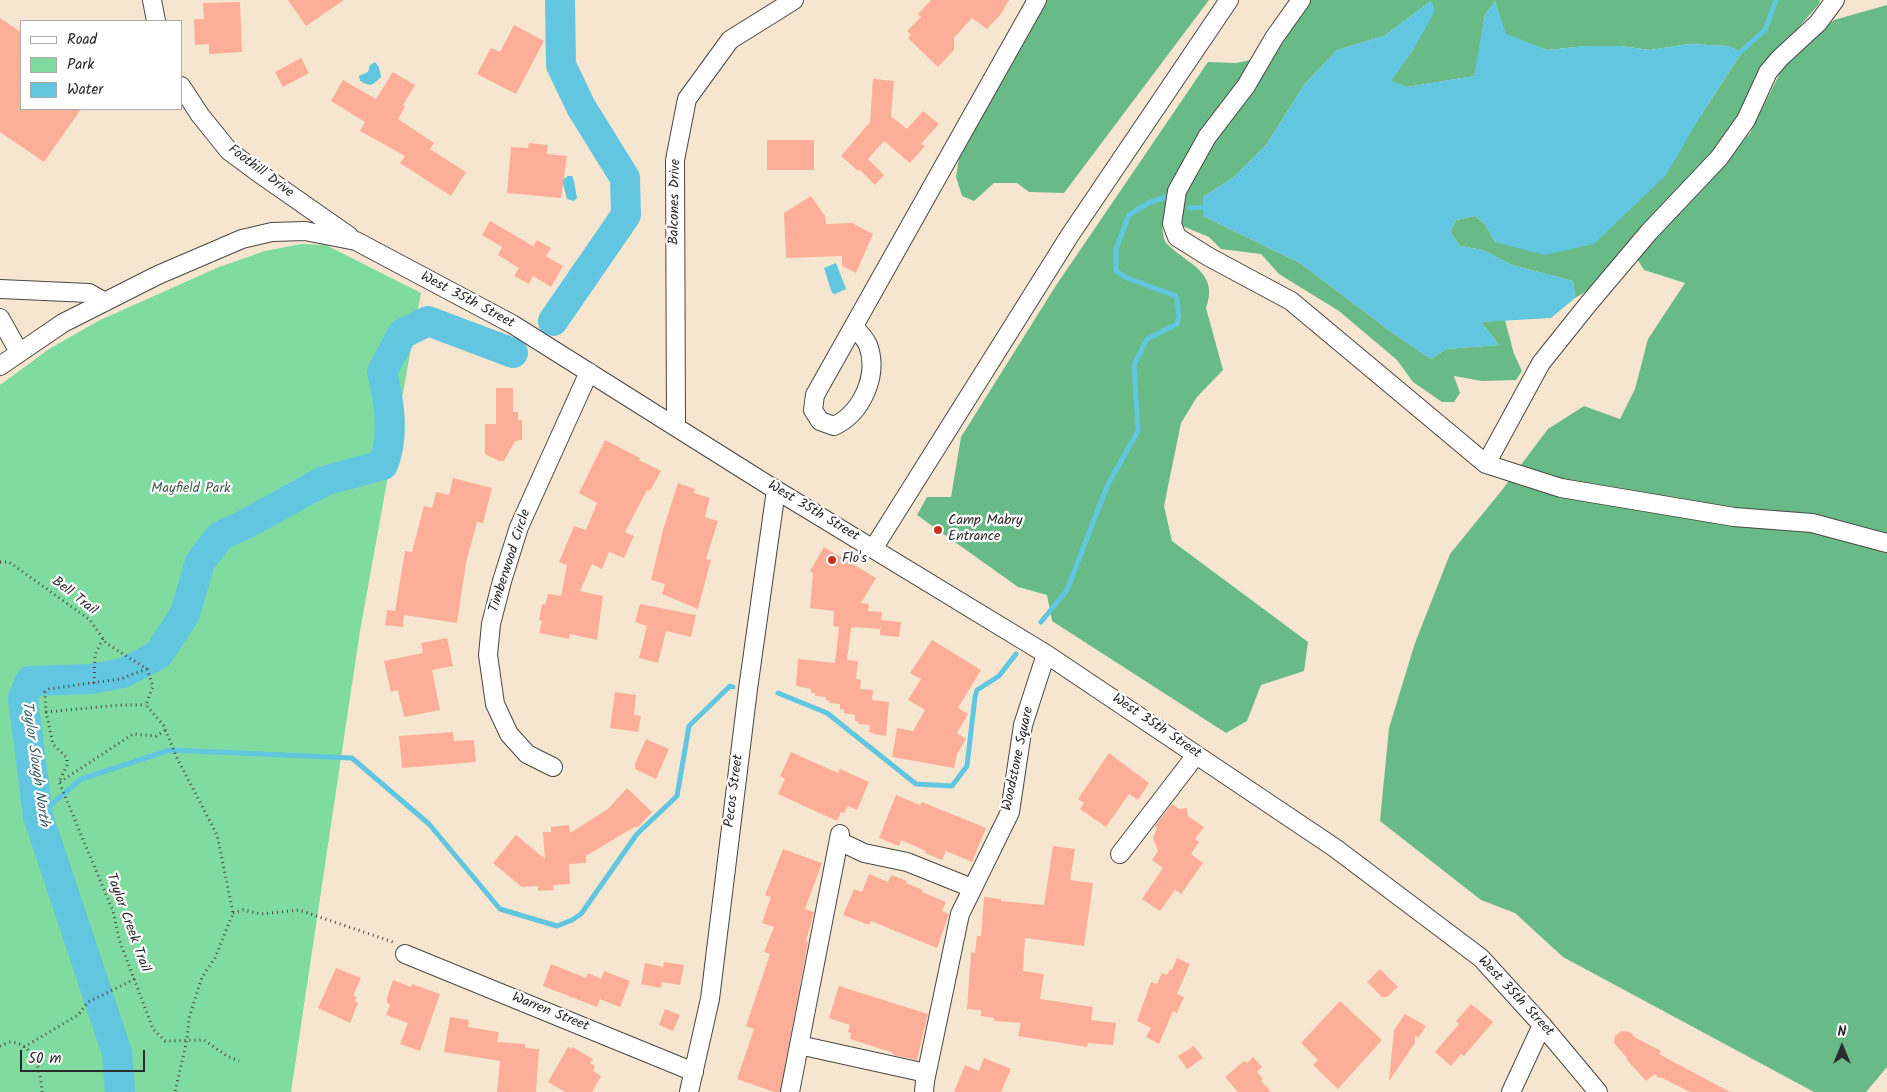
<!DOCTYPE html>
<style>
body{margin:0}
#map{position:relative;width:1887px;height:1092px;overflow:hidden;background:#f6e6d0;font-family:Kalam,sans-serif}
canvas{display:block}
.legend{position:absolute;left:20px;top:20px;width:162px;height:90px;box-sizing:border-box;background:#fff;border:1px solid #aaa;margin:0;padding:6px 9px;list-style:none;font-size:15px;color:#2b2b2b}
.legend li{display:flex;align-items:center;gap:10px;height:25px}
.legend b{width:25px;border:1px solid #aaa}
.north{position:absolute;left:1817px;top:1022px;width:50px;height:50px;-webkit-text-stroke:4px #fff;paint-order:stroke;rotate:0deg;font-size:14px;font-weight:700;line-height:20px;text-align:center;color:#2b2b2b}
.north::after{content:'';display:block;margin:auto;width:18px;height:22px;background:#2b2b2b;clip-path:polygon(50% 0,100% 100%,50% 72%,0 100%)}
.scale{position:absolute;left:20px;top:1050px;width:125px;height:22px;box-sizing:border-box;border:2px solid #2b2b2b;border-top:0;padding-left:6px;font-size:15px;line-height:18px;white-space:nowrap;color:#2b2b2b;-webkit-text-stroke:4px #fff;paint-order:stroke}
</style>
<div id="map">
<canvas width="1887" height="1092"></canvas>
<ul class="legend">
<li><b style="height:6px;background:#fff"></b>Road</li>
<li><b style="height:14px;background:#80dba1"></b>Park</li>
<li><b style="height:14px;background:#62c6e0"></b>Water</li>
</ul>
<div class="north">N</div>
<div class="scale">50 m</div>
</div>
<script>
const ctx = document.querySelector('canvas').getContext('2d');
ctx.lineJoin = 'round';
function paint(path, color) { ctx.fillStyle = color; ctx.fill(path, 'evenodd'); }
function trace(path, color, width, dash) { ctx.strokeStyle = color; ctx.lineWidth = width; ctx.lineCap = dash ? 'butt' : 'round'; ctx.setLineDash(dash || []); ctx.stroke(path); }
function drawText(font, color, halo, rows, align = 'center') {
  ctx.font = font + ' Kalam,sans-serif'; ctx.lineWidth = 4.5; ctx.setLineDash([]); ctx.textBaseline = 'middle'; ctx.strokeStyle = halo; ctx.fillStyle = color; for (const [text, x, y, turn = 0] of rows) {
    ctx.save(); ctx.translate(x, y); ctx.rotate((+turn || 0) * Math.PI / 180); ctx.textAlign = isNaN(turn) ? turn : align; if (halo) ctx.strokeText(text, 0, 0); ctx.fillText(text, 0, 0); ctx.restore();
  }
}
const green = new Path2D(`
 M 301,244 L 326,245 L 421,293 L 360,631 L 291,1092 L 0,1092 L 0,385 L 49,349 L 100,320 L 219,267 L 265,251 Z`);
const forest = new Path2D(`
 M 1044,0 L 1209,0 L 1064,193 L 1029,192 L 1017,183 L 994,183 L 974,201 L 962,196 L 956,177 L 959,158 Z
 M 1293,0 L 1820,0 L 1819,4 L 1757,76 L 1740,120 L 1708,160 L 1590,289 L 1575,298 L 1573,281 L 1512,265 L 1483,250 L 1460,246 L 1450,232 L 1456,220 L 1475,216 L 1485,224 L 1495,242 L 1701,115 L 1742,52 L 1728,46 L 1689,44 L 1650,50 L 1621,46 L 1586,46 L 1547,50 L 1505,34 L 1495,1 L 1485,15 L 1475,76 L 1407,87 L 1390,81 L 1413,50 L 1431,1 L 1384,36 L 1337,50 L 1304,85 L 1267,144 L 1234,177 L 1203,197 L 1203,216 L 1300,263 L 1394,334 L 1431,359 L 1446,349 L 1499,345 L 1481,322 L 1505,320 L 1514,354 L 1522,371 L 1516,380 L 1482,381 L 1454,376 L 1460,393 L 1454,402 L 1442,402 L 1413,382 L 1397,360 L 1339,311 L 1279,274 L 1261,254 L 1221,249 L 1209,237 L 1168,220 L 1162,225 C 1163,231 1163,240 1167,244 C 1187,264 1220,272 1206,308 L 1223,370 L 1197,397 L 1181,423 L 1164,506 L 1172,541 L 1308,642 L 1304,671 L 1261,685 L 1247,721 L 1226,733 L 1052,621 L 1047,595 L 1018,587 L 917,515 L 927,497 L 951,497 L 961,437 L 1055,287 L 1208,62 L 1236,63 L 1255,59 L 1284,9 Z
 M 1887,5 L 1887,1067 L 1866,1092 L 1814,1092 L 1563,957 L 1515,913 L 1481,900 L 1380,821 L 1389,728 L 1415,643 L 1450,554 L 1502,490 L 1548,429 L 1584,406 L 1620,419 L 1635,389 L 1648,339 L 1685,283 L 1644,270 L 1637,259 L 1750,133 L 1785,63 L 1834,20 Z`);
const water = new Path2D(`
 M 1431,1 L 1435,11 L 1413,50 L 1391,81 L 1407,87 L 1474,76 L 1485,15 L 1495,1 L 1506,34 L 1547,50 L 1586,46 L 1621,46 L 1650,50 L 1689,44 L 1728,46 L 1742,52 L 1701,115 L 1666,175 L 1594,244 L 1545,255 L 1495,242 L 1485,224 L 1475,216 L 1456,220 L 1450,232 L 1460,246 L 1483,250 L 1512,265 L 1573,281 L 1575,298 L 1551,318 L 1481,322 L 1499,345 L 1446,349 L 1431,359 L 1394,334 L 1300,263 L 1203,216 L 1203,197 L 1234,177 L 1267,144 L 1304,85 L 1337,50 L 1384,36 Z
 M 375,62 L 379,67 L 381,77 C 372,86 371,87 360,81 L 359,76 L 368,72 L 370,65 Z
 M 568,176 L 572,176 L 574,181 L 577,198 L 574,201 L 567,199 L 562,180 Z
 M 836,263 L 846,289 L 835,294 L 832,293 L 824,268 Z`);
const stream = new Path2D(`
 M 1737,55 L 1765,30 L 1776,0
 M 1190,208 L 1209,207
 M 1041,622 L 1067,590 L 1108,484 L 1138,431 L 1134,365 L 1147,339 L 1177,324 L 1179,317 L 1176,296 L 1127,278 L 1116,271 L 1116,249 L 1129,215 L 1150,202 L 1170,196
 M 778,693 L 827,713 L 916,784 L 952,786 L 967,766 L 975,697 L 977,690 L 999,676 L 1016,654
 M 38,816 L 81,779 L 170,750 L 352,758 L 429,824 L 500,909 L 557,926 L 572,920 L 581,914 L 637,834 L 677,796 L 689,726 L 730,686 L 733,687`);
const river = new Path2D(`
 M 553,321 L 626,215 L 625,178 L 581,107 L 561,65 L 560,0
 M 120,1092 L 117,1053 L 38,816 L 23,698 L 30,681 L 91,679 L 123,673 L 158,655 L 185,614 L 200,562 L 220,536 L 246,524 L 324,481 L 383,465 C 395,436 389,401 382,372 L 402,334 L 428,321 L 513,353`);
const building = new Path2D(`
 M 288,0 L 344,0 L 306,26 Z
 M 931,0 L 1009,0 L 1001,14 L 987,29 L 972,18 L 954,38 L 954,50 L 938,67 L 908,38 L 911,35 L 907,31 L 921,17 L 918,14 Z
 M 240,2 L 242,52 L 209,54 L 209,44 L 195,45 L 194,19 L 204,19 L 203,3 Z
 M 0,18 L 21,32 L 21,109 L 81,109 L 44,162 L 0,132 Z
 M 514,25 L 544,41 L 516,94 L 477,74 L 491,48 L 500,52 Z
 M 301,58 L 309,73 L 283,87 L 275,72 Z
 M 393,72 L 415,85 L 403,105 L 405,107 L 398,119 L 434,143 L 430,149 L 466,172 L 451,196 L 400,163 L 405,156 L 360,131 L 365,122 L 331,101 L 343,80 L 376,99 Z
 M 873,79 L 894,81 L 891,116 L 907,129 L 923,111 L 939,124 L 921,144 L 925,146 L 910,163 L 884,141 L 868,159 L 884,175 L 875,185 L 859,169 L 858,171 L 841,156 L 870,122 Z
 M 767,140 L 814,140 L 814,170 L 767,170 Z
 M 529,143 L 548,145 L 547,154 L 567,156 L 561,198 L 507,193 L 511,147 L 528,148 Z
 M 811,196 L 825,216 L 826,224 L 852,223 L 873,234 L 856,273 L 842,266 L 842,256 L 786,258 L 784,213 Z
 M 490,221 L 533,246 L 537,240 L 551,248 L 546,256 L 563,266 L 551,287 L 533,276 L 529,284 L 514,276 L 519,268 L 498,255 L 502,247 L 482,235 Z
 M 496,388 L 513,388 L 513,412 L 518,412 L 518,420 L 522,420 L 522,440 L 515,441 L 504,461 L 499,461 L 485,454 L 485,424 L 496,424 Z
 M 605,440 L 640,458 L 639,460 L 661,471 L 650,491 L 647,490 L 625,532 L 634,536 L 624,558 L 609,552 L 602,569 L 592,564 L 580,591 L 603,596 L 597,640 L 570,634 L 569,639 L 539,633 L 542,621 L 539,620 L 542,604 L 545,605 L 548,594 L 561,596 L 567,565 L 559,562 L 574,526 L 586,530 L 597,503 L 579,493 Z
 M 453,478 L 492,488 L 483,523 L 477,522 L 466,563 L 457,623 L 404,615 L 403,627 L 385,625 L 387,610 L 395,611 L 405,551 L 412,552 L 424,506 L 432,508 L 436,492 L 449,495 Z
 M 678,483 L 695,489 L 694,493 L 710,498 L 705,517 L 718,521 L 706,559 L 711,560 L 698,609 L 662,594 L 665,584 L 651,580 L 663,530 Z
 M 824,547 L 876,578 L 861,603 L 869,604 L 868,611 L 882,612 L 880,629 L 854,627 L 854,628 L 851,628 L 847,660 L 858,661 L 856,679 L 861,680 L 860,689 L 873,690 L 872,700 L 889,702 L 886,736 L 873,734 L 873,733 L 869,732 L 870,725 L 858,724 L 859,722 L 855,721 L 855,715 L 844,713 L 844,710 L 840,709 L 840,704 L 829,703 L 830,701 L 826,700 L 826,697 L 815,696 L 815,693 L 811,693 L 811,689 L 796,686 L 798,659 L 835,663 L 839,627 L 833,626 L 834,611 L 810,608 L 813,573 L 810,571 Z
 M 640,604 L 696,615 L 691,637 L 666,631 L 658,663 L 639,658 L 647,626 L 635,622 Z
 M 881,620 L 901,622 L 899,637 L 880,635 Z
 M 447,638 L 453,666 L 432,670 L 440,710 L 404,717 L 398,690 L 391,692 L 384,661 L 423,653 L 421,643 Z
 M 932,640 L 981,670 L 958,708 L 968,714 L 957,733 L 966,739 L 957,754 L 954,768 L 892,757 L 897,728 L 913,731 L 925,710 L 908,700 L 921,679 L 910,673 Z
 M 615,692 L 636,695 L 634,715 L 641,716 L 638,732 L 610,728 Z
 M 453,732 L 454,741 L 474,740 L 476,762 L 402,768 L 399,736 Z
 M 646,739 L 669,749 L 656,779 L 635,769 L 635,764 Z
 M 791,752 L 838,773 L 840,769 L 869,782 L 857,810 L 848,806 L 844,813 L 841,812 L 837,821 L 778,794 L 785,779 L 780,776 Z
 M 1109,753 L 1149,783 L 1138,800 L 1129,794 L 1106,827 L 1080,809 L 1084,803 L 1078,799 Z
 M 627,788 L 652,812 L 637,828 L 636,826 L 586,856 L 586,863 L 569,864 L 570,884 L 553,885 L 554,890 L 538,891 L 538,886 L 522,887 L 493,863 L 516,835 L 545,859 L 543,832 L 551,832 L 551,827 L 569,825 L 570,833 L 608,809 Z
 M 896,795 L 920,805 L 922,802 L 986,828 L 972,862 L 946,851 L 942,860 L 925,853 L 926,851 L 901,840 L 899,846 L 879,838 Z
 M 1172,804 L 1179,809 L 1187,808 L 1188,816 L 1204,827 L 1195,839 L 1199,842 L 1191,854 L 1203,863 L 1181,894 L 1175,890 L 1160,911 L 1142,899 L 1163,868 L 1152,860 L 1158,851 L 1153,838 L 1157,828 L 1155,826 Z
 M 1053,846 L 1075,849 L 1070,880 L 1093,883 L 1084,946 L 1025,938 L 1023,971 L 1044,974 L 1040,999 L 1093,1007 L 1091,1020 L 1116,1023 L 1113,1045 L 1088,1043 L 1087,1047 L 1018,1036 L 1021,1023 L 994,1021 L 994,1018 L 981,1016 L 981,1010 L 967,1009 L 971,952 L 975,953 L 977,936 L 981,936 L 984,897 L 1001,899 L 1001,901 L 1044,905 Z
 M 783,849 L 822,863 L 805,909 L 814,912 L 806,941 L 808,942 L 780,1092 L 774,1092 L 737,1079 L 754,1029 L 746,1026 L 770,954 L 764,952 L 774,927 L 762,923 L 771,897 L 765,895 Z
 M 869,874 L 888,882 L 891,875 L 907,881 L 906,883 L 923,890 L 922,892 L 946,902 L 942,911 L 949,914 L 937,948 L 871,921 L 869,925 L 843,915 L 854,889 L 862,892 Z
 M 1177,958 L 1190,964 L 1177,994 L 1184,997 L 1177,1013 L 1173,1011 L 1159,1044 L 1146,1037 L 1151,1028 L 1137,1021 L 1151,982 L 1157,984 L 1162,973 L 1167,975 L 1170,969 L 1172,970 Z
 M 664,962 L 684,965 L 680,985 L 662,982 L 661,988 L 641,984 L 645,963 L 663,967 Z
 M 551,964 L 586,978 L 588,973 L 601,979 L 604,971 L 630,981 L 620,1007 L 600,999 L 597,1007 L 543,986 Z
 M 336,968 L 361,978 L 353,996 L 357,997 L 355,1001 L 358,1003 L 350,1023 L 318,1008 Z
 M 1380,969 L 1398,987 L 1387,997 L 1382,997 L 1367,982 Z
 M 393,980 L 411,987 L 412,984 L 440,994 L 420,1051 L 400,1044 L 408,1023 L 386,1015 L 390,1005 L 387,1003 L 387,998 Z
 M 839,986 L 928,1014 L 917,1060 L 893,1055 L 894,1053 L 850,1039 L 851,1033 L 848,1032 L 850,1025 L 829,1018 Z
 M 1340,1001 L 1382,1040 L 1338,1089 L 1313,1065 L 1318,1060 L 1301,1043 Z
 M 1471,1004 L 1493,1022 L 1464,1056 L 1461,1054 L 1451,1066 L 1435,1052 L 1459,1024 L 1456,1021 Z
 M 665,1009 L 680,1015 L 673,1031 L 659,1025 Z
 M 1405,1014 L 1426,1026 L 1418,1038 L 1415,1036 L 1415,1043 L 1389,1081 L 1394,1030 Z
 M 450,1017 L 469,1020 L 468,1027 L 499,1032 L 497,1042 L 525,1044 L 525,1048 L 539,1049 L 536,1092 L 497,1092 L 500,1061 L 444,1052 Z
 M 1621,1031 L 1630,1032 L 1636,1038 L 1661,1051 L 1659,1054 L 1730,1092 L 1690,1092 L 1660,1077 L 1658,1078 L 1655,1074 L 1646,1081 L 1626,1059 L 1627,1058 L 1614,1043 L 1615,1036 Z
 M 1194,1046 L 1203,1058 L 1187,1069 L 1178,1056 Z
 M 568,1047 L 571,1049 L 572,1047 L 593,1059 L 590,1063 L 595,1066 L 593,1071 L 601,1076 L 592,1092 L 565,1092 L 548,1082 Z
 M 1253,1057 L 1262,1067 L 1257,1072 L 1263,1079 L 1261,1081 L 1271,1092 L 1238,1092 L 1225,1077 L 1243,1062 L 1245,1061 L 1247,1063 Z
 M 984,1058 L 1011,1069 L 1001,1092 L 954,1092 L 965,1065 L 979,1071 Z`);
const path = new Path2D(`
 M 0,562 L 9,562 L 90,620 L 106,643 L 147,669 L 153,686 L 146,705 L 164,726 L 176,756 L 217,835 L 233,913 L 215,958 L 202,977 L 189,1018 L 187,1040 L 175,1092
 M 147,669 L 120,679 L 49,689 L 45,692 L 46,712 L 53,744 L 67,758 L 67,765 L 59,782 L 113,911 L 119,939 L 153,1029 L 165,1041 L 204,1040 L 227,1056 L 239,1061
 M 94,683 L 95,655 L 103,638
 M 46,712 L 120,705 L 146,705
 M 60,782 L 133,734 L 156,736 L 166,730
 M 233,913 L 243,910 L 261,914 L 299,910 L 393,942
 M 0,1046 C 3,1045 8,1042 11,1042 C 35,1044 41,1073 42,1092
 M 24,1047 L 78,1015 L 88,1002 L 135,979`);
const minor = new Path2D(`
 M 152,0 L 156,21
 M 1301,0 L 1274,38 L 1246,86 L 1207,137 L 1177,191 L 1172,224 L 1177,237 L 1209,257 L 1291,301 L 1486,464 L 1561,488 L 1734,517 L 1812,523 L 1887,543
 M 181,86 L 200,115 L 229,151 L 256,171 L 349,236
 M 0,289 L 89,293 L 105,302
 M 0,318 L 19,352
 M 854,326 C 858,332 865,338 868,345 C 879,375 862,413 834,426 L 820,421 L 813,410 L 815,395 L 1037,0
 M 0,366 L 63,323 L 158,275 L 242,239 L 272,232 L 305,231 L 356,241 L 512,324 L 768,485 L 1046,654 L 1335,848 L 1481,958 L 1542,1025 L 1598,1092
 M 676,426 L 675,160 L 687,99 L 730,40 L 794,0
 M 1486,464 L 1541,363 L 1589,303 L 1649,232 L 1719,158 L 1746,120 L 1768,72 L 1780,58 L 1818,23 L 1835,0
 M 873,549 L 1070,235 L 1229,0
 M 553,767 L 527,754 L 509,734 L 495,704 L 488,655 L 491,624 L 502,581 L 519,527 L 589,372
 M 839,841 L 864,853 L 907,862 L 972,888
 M 1120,854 L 1196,755
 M 405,954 L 694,1072
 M 799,1045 L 926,1073
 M 689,1092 L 710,999 L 748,689 L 776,490
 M 790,1092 L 840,834
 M 924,1092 L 925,1081 L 960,914 L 1010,812 L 1023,725 L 1046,654
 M 1511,1092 L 1542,1025`);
const markers = [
 [938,530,5,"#c8321e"],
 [832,560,5,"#c8321e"]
];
const streetNames = [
 ["Foothill Drive",260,172,37],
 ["Balcones Drive",676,202,-89],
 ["West 35th Street",467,301,28],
 ["West 35th Street",813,512,31],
 ["Timberwood Circle",511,561,-72],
 ["Bell Trail",74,597,38],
 ["West 35th Street",1156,727,34],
 ["Woodstone Square",1019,759,-78],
 ["Pecos Street",735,791,-83],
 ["Taylor Creek Trail",127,923,70],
 ["West 35th Street",1515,997,47],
 ["Warren Street",550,1013,22]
];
const parkNames = [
 ["Mayfield Park",191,490]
];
const poiNames = [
 ["Camp Mabry",948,522],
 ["Entrance",948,538],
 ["Flo's",842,560]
];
const waterNames = [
 ["Taylor Slough North",34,764,82]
];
paint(green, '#80dba1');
paint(forest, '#68bb87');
paint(water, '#62c6e0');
trace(stream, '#62c6e0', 5);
trace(river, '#62c6e0', 30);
paint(building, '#fcae98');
trace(minor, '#494744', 20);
trace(path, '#494744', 3, [1, 4]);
trace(minor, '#fff', 18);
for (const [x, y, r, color] of markers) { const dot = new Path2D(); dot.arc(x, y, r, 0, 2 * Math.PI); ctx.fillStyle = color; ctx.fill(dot); trace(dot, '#fff', 2); }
drawText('14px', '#2b2b2b', '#fff', streetNames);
drawText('14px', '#44604e', '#fff', parkNames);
drawText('14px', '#2b2b2b', '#fff', poiNames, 'left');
drawText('italic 15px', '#3e616a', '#fff', waterNames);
</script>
